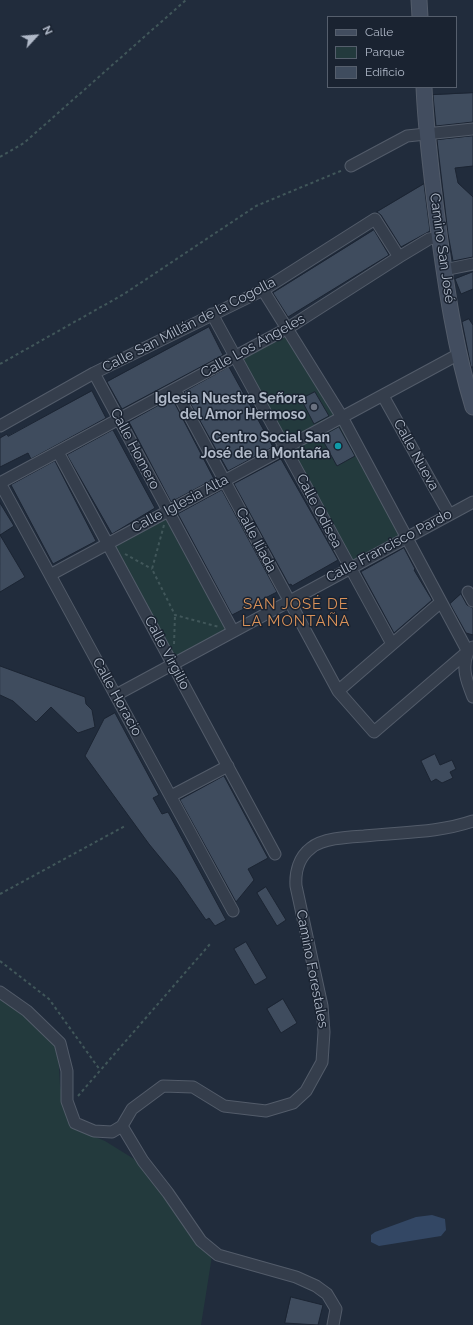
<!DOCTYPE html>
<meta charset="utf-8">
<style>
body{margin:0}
#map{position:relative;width:473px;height:1325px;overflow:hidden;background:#212c3c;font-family:Raleway,sans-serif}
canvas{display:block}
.legend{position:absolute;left:327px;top:16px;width:130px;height:72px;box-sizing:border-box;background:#1a2331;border:1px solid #565f6d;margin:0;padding:5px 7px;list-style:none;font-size:12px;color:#b0b9c8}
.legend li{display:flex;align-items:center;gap:8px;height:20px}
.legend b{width:20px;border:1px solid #565f6d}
.north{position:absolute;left:16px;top:16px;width:40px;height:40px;-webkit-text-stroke:3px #1a2331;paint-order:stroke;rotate:64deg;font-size:11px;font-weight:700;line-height:16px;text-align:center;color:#b0b9c8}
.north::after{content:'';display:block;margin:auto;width:14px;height:18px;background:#b0b9c8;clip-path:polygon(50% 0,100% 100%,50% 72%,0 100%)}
</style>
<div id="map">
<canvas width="473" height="1325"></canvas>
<ul class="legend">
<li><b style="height:5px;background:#424d5f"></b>Calle</li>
<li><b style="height:11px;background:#233a3d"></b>Parque</li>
<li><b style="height:11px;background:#3f4c5e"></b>Edificio</li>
</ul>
<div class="north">N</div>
</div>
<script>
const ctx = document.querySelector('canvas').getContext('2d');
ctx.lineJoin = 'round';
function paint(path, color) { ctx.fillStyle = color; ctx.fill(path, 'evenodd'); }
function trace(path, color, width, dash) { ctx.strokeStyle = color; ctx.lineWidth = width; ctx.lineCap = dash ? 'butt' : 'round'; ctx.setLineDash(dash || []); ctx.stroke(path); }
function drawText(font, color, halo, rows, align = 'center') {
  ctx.font = font + ' Raleway,sans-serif'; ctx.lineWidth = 3; ctx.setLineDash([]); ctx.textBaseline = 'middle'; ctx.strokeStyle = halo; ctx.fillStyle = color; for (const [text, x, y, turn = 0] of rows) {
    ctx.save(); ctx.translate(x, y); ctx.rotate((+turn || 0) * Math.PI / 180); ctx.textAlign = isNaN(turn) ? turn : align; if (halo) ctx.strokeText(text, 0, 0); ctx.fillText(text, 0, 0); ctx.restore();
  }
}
const green = new Path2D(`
 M 288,328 L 406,537 L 350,567 L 235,356 Z
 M 169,511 L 233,631 L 173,664 L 108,544 Z
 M 0,997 L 47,1034 L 58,1050 L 60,1085 L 65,1111 L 81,1131 L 105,1141 L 134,1159 L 212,1256 L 201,1325 L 0,1325 Z`);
const water = new Path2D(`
 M 432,1215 L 445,1219 L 446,1230 L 441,1236 L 379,1246 L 371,1242 L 371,1235 L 375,1232 L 416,1217 Z`);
const building = new Path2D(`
 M 473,93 L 473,122 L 436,126 L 433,95 Z
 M 473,136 L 473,166 L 455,168 L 458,183 L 473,197 L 473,257 L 453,261 L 448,234 L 437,140 Z
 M 424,184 L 430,231 L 401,247 L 381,215 L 377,212 Z
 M 374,230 L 389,255 L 288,317 L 273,293 Z
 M 473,272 L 473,289 L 461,294 L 455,279 Z
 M 469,319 L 473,325 L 473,367 L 471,367 L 462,322 Z
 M 209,327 L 223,355 L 122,409 L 107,382 Z
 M 229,367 L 273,447 L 228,471 L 184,392 Z
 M 92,391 L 106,418 L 31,459 L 28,453 L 0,467 L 0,438 L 7,434 L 8,436 Z
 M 315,392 L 329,416 L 314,424 L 301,399 Z
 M 172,398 L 214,479 L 171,502 L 129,422 Z
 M 339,427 L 355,456 L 337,466 L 321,437 Z
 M 113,430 L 155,508 L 112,534 L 67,455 Z
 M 281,459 L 338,560 L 292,586 L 291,584 L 289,585 L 234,484 Z
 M 55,461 L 96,541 L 53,564 L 11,485 Z
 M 222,490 L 277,592 L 232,615 L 178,514 Z
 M 0,503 L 14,526 L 0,535 Z
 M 0,535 L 25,577 L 0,592 Z
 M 404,548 L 415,569 L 414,570 L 432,600 L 394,633 L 361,572 Z
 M 461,594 L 467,605 L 473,608 L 473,635 L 466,633 L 450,604 Z
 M 0,666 L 85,697 L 86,704 L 92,710 L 95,727 L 78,733 L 51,707 L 36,722 L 13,701 L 0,695 Z
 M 115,713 L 159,795 L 153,798 L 162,814 L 168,812 L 226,920 L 215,926 L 209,918 L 206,920 L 177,878 L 149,844 L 85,756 L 104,719 Z
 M 435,754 L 440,765 L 452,760 L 456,769 L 450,772 L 453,778 L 442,783 L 436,779 L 431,782 L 421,761 Z
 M 224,776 L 268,858 L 248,869 L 254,880 L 236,902 L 180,800 Z
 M 266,887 L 286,920 L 277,926 L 257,893 Z
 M 246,942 L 267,978 L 255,985 L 234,949 Z
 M 283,999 L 297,1023 L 281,1033 L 267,1009 Z
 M 291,1297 L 323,1305 L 318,1325 L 285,1323 Z`);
const path = new Path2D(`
 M 0,157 L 24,143 L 186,0
 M 0,364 L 124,294 L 256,206 L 343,170
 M 164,525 L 152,569 L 175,615 L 219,627
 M 125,554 L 152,569
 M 174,644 L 175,615
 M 0,894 L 125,826
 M 0,961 L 49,999 L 100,1070
 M 78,1096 L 210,944`);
const street = new Path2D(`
 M 351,166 L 407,136 L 473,129
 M 444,270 L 473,264
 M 263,290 L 342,417 L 468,652
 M 212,314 L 392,644
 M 94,373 L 233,631
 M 175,389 L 338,691 L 374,732 L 473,647
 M 383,396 L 449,514
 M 0,426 L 94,373 L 263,290 L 375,219 L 399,257
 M 58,452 L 275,854
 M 0,483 L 288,328 L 399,257 L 429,239 L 439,237
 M 0,483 L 233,911
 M 50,575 L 459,354
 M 468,592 L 473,601
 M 468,652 C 461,668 467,682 473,697
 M 338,691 L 441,602
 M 116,695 L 473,502
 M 171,796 L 228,766
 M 0,992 L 27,1011 L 60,1043 L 67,1071 L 67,1101 L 75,1123 L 94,1131 L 112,1132 L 122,1126 L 132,1109 L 163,1086 L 193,1087 L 224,1106 L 266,1111 L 293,1103 L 306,1091 L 322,1062 L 324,1032 L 322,1006 L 296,886 C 295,872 299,857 311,848 C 323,838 349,837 364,836 C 400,832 439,833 473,821
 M 122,1126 L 143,1161 L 168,1193 L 201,1241 L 218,1255 L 296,1277 L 316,1286 L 327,1294 L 336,1309 L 333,1325`);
const secondary = new Path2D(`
 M 419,0 L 420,17
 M 424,87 C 426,134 432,180 438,226 C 446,287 455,348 473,407`);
const markers = [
 [314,407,4,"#6b7280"],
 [338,446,4,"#0f9aa8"]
];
const streetNames = [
 ["Camino San José",442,248,82],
 ["Calle San Millán de la Cogolla",189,325,-27],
 ["Calle Los Ángeles",253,346,-29],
 ["Calle Homero",135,449,62],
 ["Calle Nueva",416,455,61],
 ["Calle Iglesia Alta",180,504,-28],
 ["Calle Odisea",319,511,62],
 ["Calle Ilíada",256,540,62],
 ["Calle Francisco Pardo",389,546,-28],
 ["Calle Virgilio",167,653,62],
 ["Calle Horacio",117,697,61],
 ["Camino Forestales",312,969,79]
];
const poiNames = [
 ["Iglesia Nuestra Señora",306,399],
 ["del Amor Hermoso",306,415],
 ["Centro Social San",330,438],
 ["José de la Montaña",330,454]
];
const neighbourhoodNames = [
 ["SAN JOSÉ DE",296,604],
 ["LA MONTAÑA",296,621]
];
paint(green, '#233a3d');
paint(water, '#334764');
paint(building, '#3f4c5e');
trace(building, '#1c2533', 1);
trace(street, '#535c6a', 13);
trace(secondary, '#535c6a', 17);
trace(path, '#41575a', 2, [3, 3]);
trace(street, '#353e4c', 11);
trace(secondary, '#424d5f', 15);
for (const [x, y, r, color] of markers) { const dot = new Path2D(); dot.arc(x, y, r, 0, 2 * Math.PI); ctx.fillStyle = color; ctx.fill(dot); trace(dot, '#1a2331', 1.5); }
drawText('14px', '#b0b9c8', '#1a2331', streetNames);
drawText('bold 14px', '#b0b9c8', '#1a2331', poiNames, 'right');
ctx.letterSpacing = '1px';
drawText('15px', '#da9259', '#1a2331', neighbourhoodNames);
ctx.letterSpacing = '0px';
</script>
